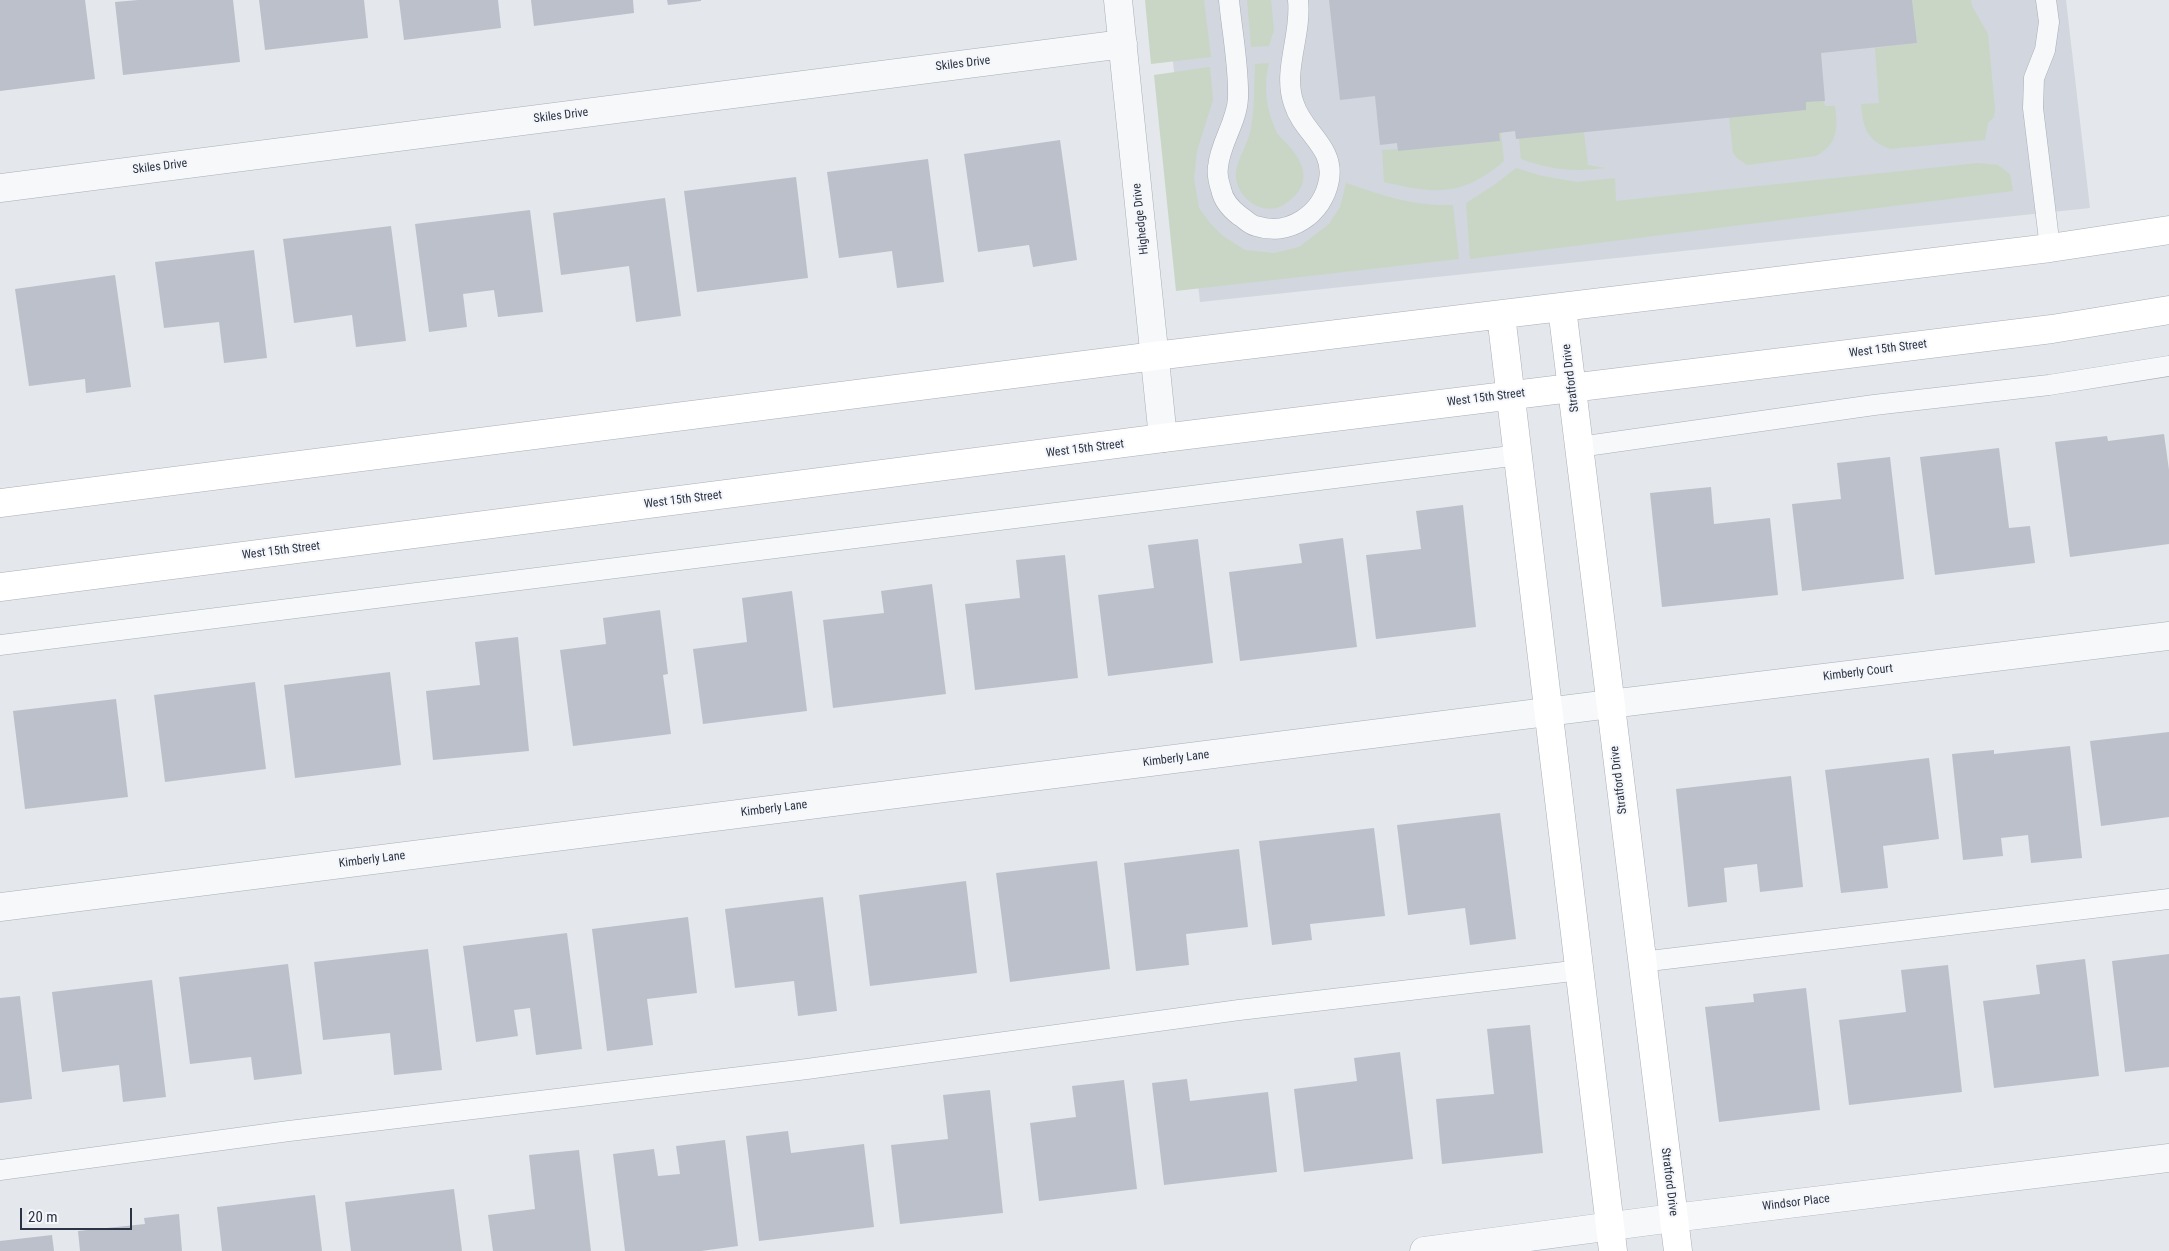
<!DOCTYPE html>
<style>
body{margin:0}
#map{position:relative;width:2169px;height:1251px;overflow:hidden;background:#e4e7ec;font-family:"Roboto Condensed",sans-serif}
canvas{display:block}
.scale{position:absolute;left:20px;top:1208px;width:112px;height:22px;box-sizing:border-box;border:2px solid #2b3445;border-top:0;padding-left:6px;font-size:15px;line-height:18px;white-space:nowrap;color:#2b3445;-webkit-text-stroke:4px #f4f6f9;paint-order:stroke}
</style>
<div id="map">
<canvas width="2169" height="1251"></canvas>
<div class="scale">20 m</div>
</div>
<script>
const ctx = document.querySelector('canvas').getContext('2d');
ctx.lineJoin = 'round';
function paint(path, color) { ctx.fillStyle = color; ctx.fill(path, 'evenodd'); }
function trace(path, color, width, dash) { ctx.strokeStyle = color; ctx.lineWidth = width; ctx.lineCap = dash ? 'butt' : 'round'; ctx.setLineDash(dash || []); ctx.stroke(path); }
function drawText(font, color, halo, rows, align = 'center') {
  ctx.font = font + ' "Roboto Condensed",sans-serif'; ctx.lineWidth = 4; ctx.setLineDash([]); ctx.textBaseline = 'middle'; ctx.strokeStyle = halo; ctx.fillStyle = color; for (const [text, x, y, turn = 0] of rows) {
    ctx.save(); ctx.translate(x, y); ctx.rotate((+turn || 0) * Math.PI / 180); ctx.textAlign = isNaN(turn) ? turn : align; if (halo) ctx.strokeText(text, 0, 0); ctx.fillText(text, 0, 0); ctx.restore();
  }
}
const built = new Path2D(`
 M 1166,0 L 2066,0 L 2090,208 L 1200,302 Z`);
const green = new Path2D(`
 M 1145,0 L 1204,0 L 1211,57 L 1151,64 Z
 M 1247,0 L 1271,0 L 1274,30 L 1269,46 L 1251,47 Z
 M 1912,0 L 1971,0 L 1972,6 L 1988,34 L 1995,109 L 1994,117 L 1988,123 L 1985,140 L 1890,149 C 1866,140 1863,127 1861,104 L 1879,103 L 1875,48 L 1917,43 Z
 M 1269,63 C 1263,88 1266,109 1277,133 C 1280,138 1286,142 1290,147 C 1308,169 1310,187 1285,204 C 1263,219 1233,196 1236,171 C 1238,159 1247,145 1250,132 C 1255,110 1254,87 1255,64 Z
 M 1210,67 L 1213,100 L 1197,151 L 1194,179 L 1199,208 L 1210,223 L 1223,236 L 1245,250 L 1274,253 L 1299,247 L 1329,224 L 1340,207 L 1346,183 C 1385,196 1411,206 1453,205 L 1459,259 L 1176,291 L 1154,75 Z
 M 1824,101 L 1825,106 L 1835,106 C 1838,128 1838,144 1816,156 L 1747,165 L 1737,158 L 1733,153 L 1729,117 L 1806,110 L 1806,102 Z
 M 1501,132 L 1504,161 C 1462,197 1435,194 1384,182 L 1382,150 L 1397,149 L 1398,151 L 1500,141 L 1499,133 Z
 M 1584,132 L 1588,165 L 1605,168 C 1572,172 1552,170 1521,159 L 1519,138 Z
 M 1978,163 L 1998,165 L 2010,174 L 2013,191 L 1470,259 L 1466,203 L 1494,185 L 1516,168 L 1542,176 L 1577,182 L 1615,178 L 1616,201 Z`);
const building = new Path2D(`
 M 0,0 L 85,0 L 95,79 L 0,91 Z
 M 138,0 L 233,0 L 240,62 L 123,75 L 115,2 Z
 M 259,0 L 364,0 L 368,38 L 265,50 Z
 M 399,0 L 498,0 L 501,28 L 404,40 Z
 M 531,0 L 633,0 L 634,13 L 534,26 Z
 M 667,0 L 701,0 L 701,1 L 668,5 Z
 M 1329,0 L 1912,0 L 1917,43 L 1821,53 L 1825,101 L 1806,102 L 1806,110 L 1516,139 L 1515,131 L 1499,133 L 1500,141 L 1398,151 L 1397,143 L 1380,145 L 1375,96 L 1340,100 Z
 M 1060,140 L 1077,260 L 1033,267 L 1029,245 L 978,252 L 964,154 Z
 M 928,159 L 944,282 L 897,288 L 892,251 L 839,258 L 827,172 Z
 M 796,177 L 808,278 L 697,292 L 684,191 Z
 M 665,198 L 681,316 L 636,322 L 629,266 L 561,275 L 553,213 Z
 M 530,210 L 543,312 L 498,317 L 494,290 L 463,294 L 467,327 L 429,332 L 415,224 Z
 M 391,226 L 406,341 L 356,347 L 352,315 L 294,323 L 283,239 Z
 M 254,250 L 267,358 L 224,363 L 219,322 L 164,328 L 155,262 Z
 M 115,275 L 131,387 L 86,393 L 85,379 L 29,386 L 15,289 Z
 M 2164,434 L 2169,470 L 2169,544 L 2070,557 L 2055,442 L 2107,436 L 2108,441 Z
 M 1999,448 L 2009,528 L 2030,526 L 2035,563 L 1935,575 L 1920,457 Z
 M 1890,457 L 1904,579 L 1802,591 L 1792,504 L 1841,499 L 1837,463 Z
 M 1711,487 L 1714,524 L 1770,518 L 1778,595 L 1662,607 L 1650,493 Z
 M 1463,505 L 1476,627 L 1376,639 L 1366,555 L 1421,549 L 1416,511 Z
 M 1343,538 L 1357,647 L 1240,661 L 1229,572 L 1302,563 L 1299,544 Z
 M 1198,539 L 1213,663 L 1108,676 L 1098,595 L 1154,588 L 1148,545 Z
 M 1065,555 L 1078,678 L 975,690 L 965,604 L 1020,598 L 1016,560 Z
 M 932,584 L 946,694 L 833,708 L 823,620 L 884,613 L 881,591 Z
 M 792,591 L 807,711 L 703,724 L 693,649 L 747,642 L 742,598 Z
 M 660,610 L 668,674 L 663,675 L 671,734 L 573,746 L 560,650 L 606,644 L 603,618 Z
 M 518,637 L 529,751 L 433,760 L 426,691 L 480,685 L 475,642 Z
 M 390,672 L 401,765 L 295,778 L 284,685 Z
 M 255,682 L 266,769 L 165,782 L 154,695 Z
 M 116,699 L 128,797 L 25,809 L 13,711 Z
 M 2169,732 L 2169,817 L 2101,826 L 2090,741 Z
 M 2070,746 L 2082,858 L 2031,863 L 2028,835 L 2001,838 L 2003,856 L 1963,860 L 1952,754 L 1994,750 L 1994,754 Z
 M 1929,758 L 1939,839 L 1883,846 L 1888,888 L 1841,893 L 1825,770 Z
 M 1791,776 L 1803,887 L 1760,892 L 1757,864 L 1724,868 L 1727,902 L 1688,907 L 1676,789 Z
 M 1500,813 L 1516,939 L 1470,945 L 1465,908 L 1408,915 L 1397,825 Z
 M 1374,828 L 1385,916 L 1310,924 L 1312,940 L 1272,945 L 1259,841 Z
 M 1239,849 L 1248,927 L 1186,934 L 1189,965 L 1136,971 L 1124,863 Z
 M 1097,861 L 1110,969 L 1010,982 L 996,873 Z
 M 966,881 L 977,973 L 870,986 L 859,895 Z
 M 823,897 L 837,1011 L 798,1016 L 794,981 L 735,988 L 725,909 Z
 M 688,917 L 697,993 L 647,999 L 653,1045 L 607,1051 L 592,929 Z
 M 567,933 L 582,1049 L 536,1055 L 530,1008 L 514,1010 L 518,1036 L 476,1042 L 463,946 Z
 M 428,949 L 442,1070 L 394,1075 L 390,1033 L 323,1040 L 314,962 Z
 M 2169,954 L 2169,1067 L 2125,1072 L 2112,961 Z
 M 2085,959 L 2099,1076 L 1994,1088 L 1983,1001 L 2040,994 L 2036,965 Z
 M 288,964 L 302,1074 L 254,1080 L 251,1057 L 190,1064 L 179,977 Z
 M 1948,965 L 1962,1092 L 1849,1105 L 1839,1020 L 1906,1012 L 1901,970 Z
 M 152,980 L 166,1097 L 123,1102 L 119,1065 L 62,1072 L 52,992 Z
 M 1806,988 L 1820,1110 L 1719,1122 L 1705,1007 L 1754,1002 L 1753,994 Z
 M 20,996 L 32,1099 L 0,1103 L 0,998 Z
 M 1530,1025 L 1543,1153 L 1442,1164 L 1436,1099 L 1494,1094 L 1487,1029 Z
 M 1400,1052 L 1413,1159 L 1304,1172 L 1294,1089 L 1357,1081 L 1354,1058 Z
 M 1187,1079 L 1190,1101 L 1268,1092 L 1277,1172 L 1164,1185 L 1152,1083 Z
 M 1124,1080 L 1137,1189 L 1039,1201 L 1030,1123 L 1076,1117 L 1072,1086 Z
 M 990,1090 L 1003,1213 L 900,1224 L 891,1145 L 948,1139 L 943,1095 Z
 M 788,1131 L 791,1153 L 864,1144 L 874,1227 L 759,1241 L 746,1136 Z
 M 725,1140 L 738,1246 L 701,1251 L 625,1251 L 613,1154 L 654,1149 L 658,1176 L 680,1174 L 676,1146 Z
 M 579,1150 L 591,1251 L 493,1251 L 488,1215 L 535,1209 L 529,1155 Z
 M 454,1189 L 462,1251 L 351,1251 L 345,1202 Z
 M 315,1195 L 322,1251 L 222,1251 L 217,1207 Z
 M 179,1214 L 182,1251 L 80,1251 L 78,1231 L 145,1224 L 144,1218 Z
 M 52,1235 L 54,1251 L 0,1251 L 0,1241 Z`);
const lane = new Path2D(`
 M 1229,0 C 1232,32 1239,66 1238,98 C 1237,122 1220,143 1218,167 C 1217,173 1219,183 1221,189 C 1223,200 1232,210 1240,216 C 1245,219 1250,225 1256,226 C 1289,237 1323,214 1329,180 C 1335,147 1303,133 1294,104 C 1282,71 1302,35 1298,0
 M 2046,0 L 2049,22 L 2045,50 L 2034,78 L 2033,108 L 2050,248
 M 1579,447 L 1874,405 L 2049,385 L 2169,366
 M 0,645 L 1519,455
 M 1641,962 L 2169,899
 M 0,1170 L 289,1131 L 807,1069 L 1239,1010 L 1581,970`);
const street = new Path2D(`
 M 1118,0 L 1163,438
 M 0,188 L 1123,44
 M 0,907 L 1610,704 L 2169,636
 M 1424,1251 L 1673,1218 L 2169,1158`);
const secondary = new Path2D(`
 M 1562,308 L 1678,1251
 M 1501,315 L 1613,1251
 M 0,503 L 1155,356 L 2050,248 L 2169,230
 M 0,587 L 1163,438 L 2052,329 L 2169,310`);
const streetNames = [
 ["Skiles Drive",963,64,-7],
 ["Skiles Drive",561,116,-7],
 ["Skiles Drive",160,167,-7],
 ["Highedge Drive",1141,219,-96],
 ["West 15th Street",1888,349,-7],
 ["Stratford Drive",1571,378,-97],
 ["West 15th Street",1486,398,-7],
 ["West 15th Street",1085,449,-7],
 ["West 15th Street",683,500,-7],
 ["West 15th Street",281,551,-7],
 ["Kimberly Court",1858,673,-7],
 ["Kimberly Lane",1176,759,-7],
 ["Stratford Drive",1619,780,-97],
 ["Kimberly Lane",774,809,-7],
 ["Kimberly Lane",372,860,-7],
 ["Stratford Drive",1669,1182,83],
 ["Windsor Place",1796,1203,-7]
];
paint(built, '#d2d6de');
paint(green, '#c9d6c5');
paint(building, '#bbc0ca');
trace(lane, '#a9aeb7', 21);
trace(street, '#a9aeb7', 29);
trace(secondary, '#a9aeb7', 29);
trace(lane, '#f7f8fa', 20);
trace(street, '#f7f8fa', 28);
trace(secondary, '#fff', 28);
drawText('12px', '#2b3445', '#f4f6f9', streetNames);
</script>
